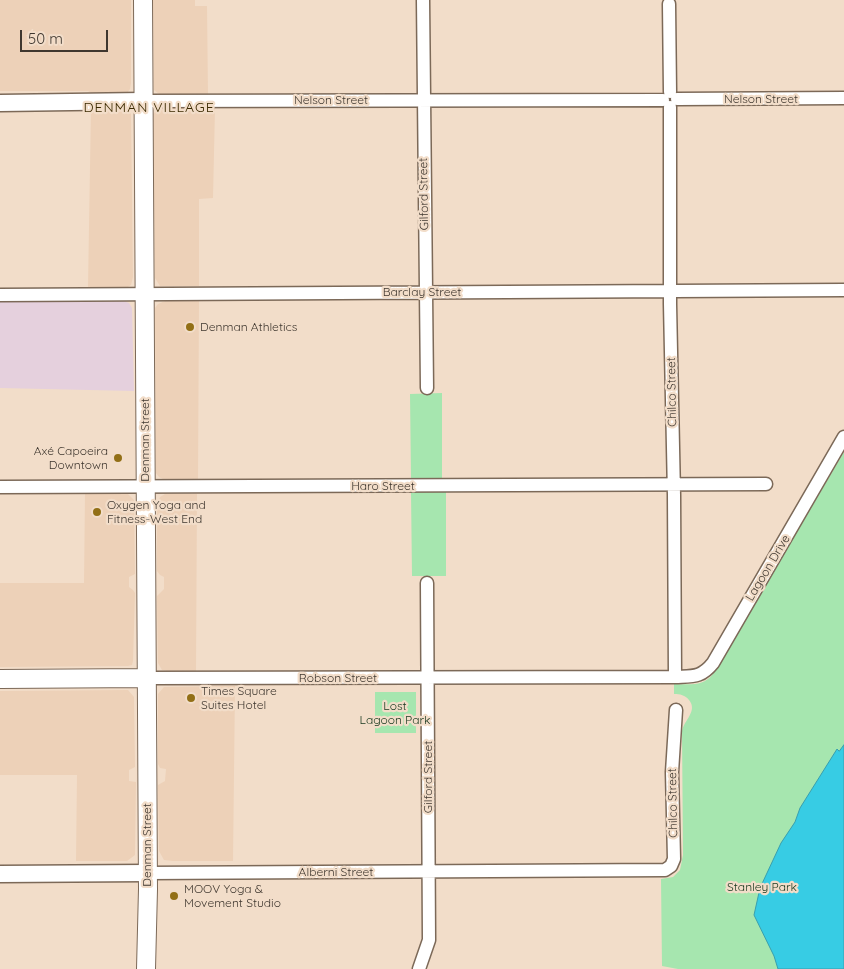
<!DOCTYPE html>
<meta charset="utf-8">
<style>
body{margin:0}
#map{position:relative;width:844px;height:969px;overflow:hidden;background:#f2ddc9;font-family:Quicksand,sans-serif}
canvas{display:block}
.scale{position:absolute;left:20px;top:30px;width:88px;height:22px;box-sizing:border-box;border:2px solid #3f372f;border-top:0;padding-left:6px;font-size:15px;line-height:18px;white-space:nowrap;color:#3f372f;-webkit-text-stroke:4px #f2ddc9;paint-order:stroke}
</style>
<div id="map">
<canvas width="844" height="969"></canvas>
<div class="scale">50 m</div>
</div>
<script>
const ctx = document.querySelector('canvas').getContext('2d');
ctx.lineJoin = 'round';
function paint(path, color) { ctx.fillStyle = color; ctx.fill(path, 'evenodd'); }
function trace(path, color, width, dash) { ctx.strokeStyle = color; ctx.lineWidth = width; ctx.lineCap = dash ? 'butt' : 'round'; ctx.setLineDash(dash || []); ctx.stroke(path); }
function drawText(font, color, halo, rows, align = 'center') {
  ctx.font = font + ' Quicksand,sans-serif'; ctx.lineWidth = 4.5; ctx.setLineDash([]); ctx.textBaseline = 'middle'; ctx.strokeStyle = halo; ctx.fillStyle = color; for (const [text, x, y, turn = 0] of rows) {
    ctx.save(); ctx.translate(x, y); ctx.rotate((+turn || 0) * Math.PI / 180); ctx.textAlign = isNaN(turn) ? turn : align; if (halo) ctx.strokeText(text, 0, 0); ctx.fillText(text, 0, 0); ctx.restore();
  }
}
const built = new Path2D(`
 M 0,0 L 131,0 L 131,83 L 130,89 L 127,93 L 93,94 L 88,91 L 0,91 Z
 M 153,0 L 195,0 L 195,6 L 207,6 L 208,95 L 164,95 L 159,94 L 154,90 Z
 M 91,108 L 127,109 L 131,114 L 133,277 L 131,285 L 126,288 L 88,287 Z
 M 159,108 L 215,108 L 213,198 L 199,199 L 199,286 L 160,286 L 155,278 L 153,114 Z
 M 165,301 L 199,301 L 198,480 L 165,480 L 159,477 L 156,473 L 155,308 L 158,304 Z
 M 124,493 L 128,494 L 134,500 L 135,574 L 129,577 L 129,587 L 133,590 L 135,593 L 133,661 L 132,665 L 128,666 L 0,667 L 0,583 L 84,583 L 85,494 Z
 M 165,494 L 197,494 L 196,671 L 167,671 L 162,670 L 158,663 L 157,596 L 164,589 L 164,577 L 160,575 L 157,571 L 157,503 L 160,497 Z
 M 235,686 L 233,861 L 173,861 L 164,860 L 159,851 L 158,785 L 165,781 L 166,769 L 160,768 L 158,764 L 158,694 L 164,687 Z
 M 128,690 L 134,697 L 135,767 L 129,770 L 129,781 L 136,782 L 135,855 L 127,861 L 76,861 L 77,775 L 0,775 L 0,691 Z`);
const education = new Path2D(`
 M 124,301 L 129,303 L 132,308 L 134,391 L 0,388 L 0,302 Z`);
const green = new Path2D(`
 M 442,393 L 442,478 L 411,478 L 410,394 Z
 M 844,452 L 844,969 L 678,969 L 662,966 L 661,879 L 673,877 L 680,870 L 683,855 L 682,731 C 684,720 698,711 689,700 C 685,695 680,694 674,694 L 674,684 C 689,684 703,687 713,674 Z
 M 411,492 L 446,492 L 446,576 L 412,576 Z
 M 375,692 L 416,692 L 416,733 L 375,733 Z`);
const water = new Path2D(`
 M 844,745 L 844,969 L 778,969 L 774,956 L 754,915 L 760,888 L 781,843 L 795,822 L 800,808 L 837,749 L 839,751 Z`);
const minor = new Path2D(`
 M 423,0 L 427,388
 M 669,4 L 670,92
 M 677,99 L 844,98
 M 143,101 L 663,100
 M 670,107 L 670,304 L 674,495 L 675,677
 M 0,295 L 844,290
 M 0,487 L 766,484
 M 146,678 L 675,677 C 693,676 701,678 713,663 L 844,437
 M 147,873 L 665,870 L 671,866 L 674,859 L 672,772 L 676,710
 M 419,969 L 429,940 L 427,583`);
const tertiary = new Path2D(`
 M 0,103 L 143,101
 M 0,874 L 147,873`);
const secondary = new Path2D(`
 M 143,0 L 148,889 L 146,969
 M 0,679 L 146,678`);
const markers = [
 [190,327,5,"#926f16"],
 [118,458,5,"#926f16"],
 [97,512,5,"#926f16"],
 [191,698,5,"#926f16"],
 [174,896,5,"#926f16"]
];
const streetNames = [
 ["Nelson Street",761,99],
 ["Nelson Street",331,100],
 ["Gilford Street",424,194,-91],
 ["Barclay Street",422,292],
 ["Chilco Street",672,392,-91],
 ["Denman Street",145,440,-90],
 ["Haro Street",383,486],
 ["Lagoon Drive",768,568,-59],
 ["Robson Street",338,678],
 ["Gilford Street",428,777,-90],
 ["Chilco Street",673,803,-91],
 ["Denman Street",147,845,-90],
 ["Alberni Street",336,872]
];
const poiNames = [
 ["Denman Athletics",200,327],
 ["Axé Capoeira",108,451,"right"],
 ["Downtown",108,465,"right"],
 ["Oxygen Yoga and",107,505],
 ["Fitness-West End",107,519],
 ["Times Square",201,691],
 ["Suites Hotel",201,705],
 ["MOOV Yoga &",184,889],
 ["Movement Studio",184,903]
];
const parkNames = [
 ["Lost",395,706],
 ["Lagoon Park",395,720],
 ["Stanley Park",762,887]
];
const neighbourhoodNames = [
 ["DENMAN VILLAGE",149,108]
];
paint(built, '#edd1b8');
paint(education, '#e5d0dd');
paint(green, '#a6e6af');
paint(water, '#37cce4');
trace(water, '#399fae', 1);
trace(minor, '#7c6958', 15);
trace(tertiary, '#7c6958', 19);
trace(secondary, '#7c6958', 20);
trace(minor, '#fff', 12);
trace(tertiary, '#fff', 16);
trace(secondary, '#fff', 18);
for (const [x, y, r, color] of markers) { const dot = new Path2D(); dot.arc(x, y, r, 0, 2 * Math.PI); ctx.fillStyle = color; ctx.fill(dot); trace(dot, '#f2ddc9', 2); }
drawText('12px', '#3f372f', '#f2ddc9', streetNames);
drawText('12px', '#3f372f', '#f2ddc9', poiNames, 'left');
drawText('12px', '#15361c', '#f2ddc9', parkNames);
ctx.letterSpacing = '1px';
drawText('14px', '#3b2a01', '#f2ddc9', neighbourhoodNames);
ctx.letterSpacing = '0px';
</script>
